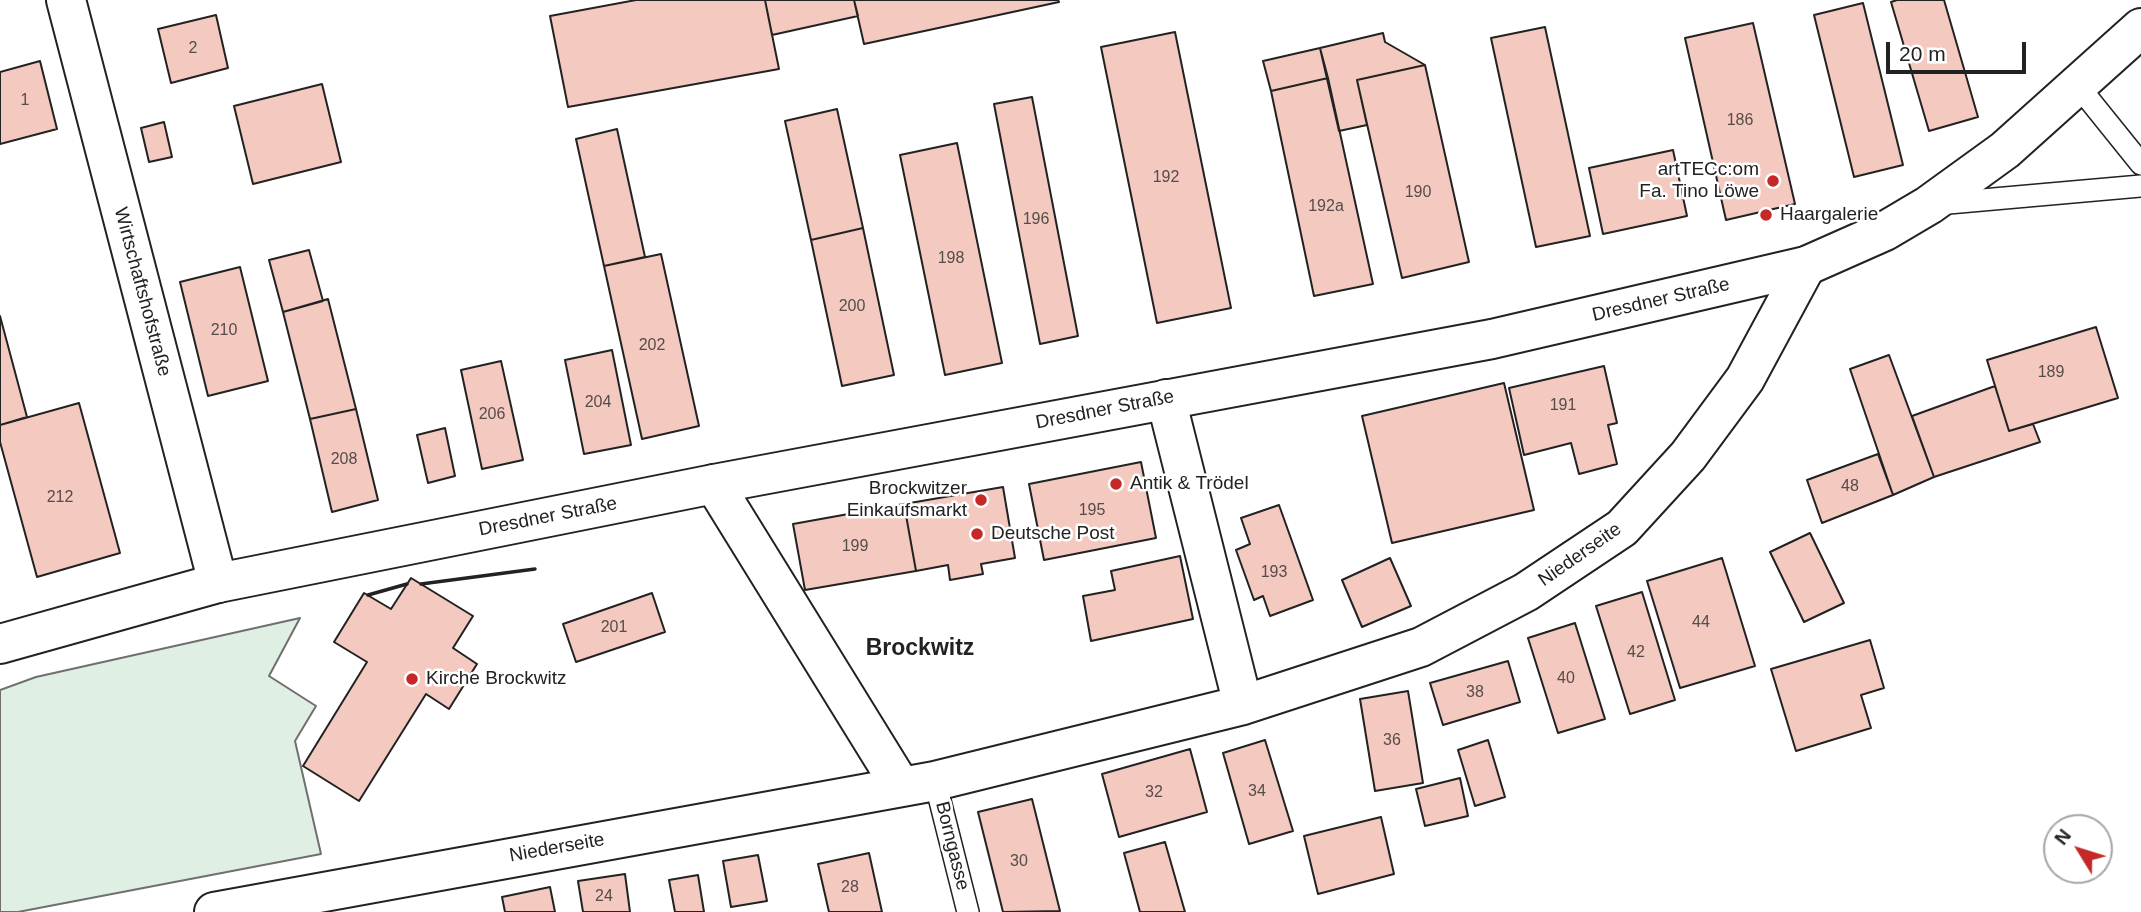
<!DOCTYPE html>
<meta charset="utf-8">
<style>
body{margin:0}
#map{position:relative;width:2141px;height:912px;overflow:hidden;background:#fff;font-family:Helvetica,sans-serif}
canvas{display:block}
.north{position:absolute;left:2043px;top:814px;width:70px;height:70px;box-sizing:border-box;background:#fff;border:2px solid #a7a7a7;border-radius:50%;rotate:308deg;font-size:19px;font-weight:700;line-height:28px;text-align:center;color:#222}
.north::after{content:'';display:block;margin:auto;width:24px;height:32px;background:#c62828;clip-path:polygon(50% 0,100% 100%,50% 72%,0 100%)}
.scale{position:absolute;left:1886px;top:42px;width:140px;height:32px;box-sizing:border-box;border:4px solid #222;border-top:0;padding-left:9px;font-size:21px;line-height:24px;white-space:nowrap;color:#222;-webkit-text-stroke:5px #fff;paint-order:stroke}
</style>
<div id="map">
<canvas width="2141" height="912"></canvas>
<div class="north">N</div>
<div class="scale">20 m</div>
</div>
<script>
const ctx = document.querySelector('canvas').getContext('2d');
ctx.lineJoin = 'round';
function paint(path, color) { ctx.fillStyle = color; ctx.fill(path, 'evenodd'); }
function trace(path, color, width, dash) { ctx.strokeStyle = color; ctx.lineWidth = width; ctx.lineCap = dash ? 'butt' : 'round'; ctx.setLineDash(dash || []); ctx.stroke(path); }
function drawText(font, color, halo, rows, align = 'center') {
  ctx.font = font + ' Helvetica,sans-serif'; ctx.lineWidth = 5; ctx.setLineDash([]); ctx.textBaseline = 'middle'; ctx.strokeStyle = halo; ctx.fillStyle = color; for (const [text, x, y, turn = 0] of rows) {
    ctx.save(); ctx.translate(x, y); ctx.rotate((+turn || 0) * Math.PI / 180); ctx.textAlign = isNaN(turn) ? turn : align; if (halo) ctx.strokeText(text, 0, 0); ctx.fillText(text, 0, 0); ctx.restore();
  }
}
const green = new Path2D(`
 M 300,618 L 269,676 L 316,706 L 295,741 L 321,854 L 18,912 L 0,912 L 0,690 L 36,677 Z`);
const building = new Path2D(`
 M 636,0 L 765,0 L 779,69 L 568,107 L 550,16 Z
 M 765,0 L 854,0 L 858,16 L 772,35 Z
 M 854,0 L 1058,0 L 1059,2 L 864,44 Z
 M 1897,0 L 1944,0 L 1978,117 L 1929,131 L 1891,2 Z
 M 1863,3 L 1903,165 L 1854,177 L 1814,15 Z
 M 216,15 L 228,68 L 171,83 L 158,29 Z
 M 1753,23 L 1795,204 L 1726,220 L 1685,38 Z
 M 1545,27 L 1590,236 L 1536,247 L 1491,38 Z
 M 1175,32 L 1231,308 L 1157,323 L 1101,47 Z
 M 1383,33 L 1385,42 L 1425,65 L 1357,80 L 1367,125 L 1339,131 L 1320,48 Z
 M 1320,48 L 1328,78 L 1271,91 L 1263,61 Z
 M 40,61 L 57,129 L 0,144 L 0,72 Z
 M 1425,65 L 1469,262 L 1402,278 L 1357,80 Z
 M 1328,78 L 1373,284 L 1314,296 L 1271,91 Z
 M 322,84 L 341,162 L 253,184 L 234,106 Z
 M 1032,97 L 1078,336 L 1040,344 L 994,104 Z
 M 837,109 L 863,228 L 811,240 L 785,121 Z
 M 164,122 L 172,157 L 149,162 L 141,128 Z
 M 617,129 L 645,257 L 604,266 L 576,139 Z
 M 957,143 L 1002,363 L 945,375 L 900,155 Z
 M 1673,150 L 1687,216 L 1603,234 L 1589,168 Z
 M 863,228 L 894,375 L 842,386 L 811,240 Z
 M 309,250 L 323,301 L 283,312 L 269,260 Z
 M 661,254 L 699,426 L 642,439 L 604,266 Z
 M 240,267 L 268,381 L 208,396 L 180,282 Z
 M 328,299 L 356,409 L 310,419 L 283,312 Z
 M 0,316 L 27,417 L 0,425 Z
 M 2096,327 L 2118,398 L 2009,431 L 1987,360 Z
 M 612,350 L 631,445 L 584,454 L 565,360 Z
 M 1889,355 L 1934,477 L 1893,495 L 1850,369 Z
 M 501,361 L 523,460 L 482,469 L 461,370 Z
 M 1604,366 L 1617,423 L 1608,425 L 1617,464 L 1579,474 L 1571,443 L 1524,455 L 1509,388 Z
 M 1504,383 L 1534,510 L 1392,543 L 1362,416 Z
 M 1995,386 L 2009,431 L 2033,424 L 2040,442 L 1934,477 L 1912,416 Z
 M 79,403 L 120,553 L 37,577 L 0,442 L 0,425 Z
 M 356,409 L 378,500 L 332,512 L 310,419 Z
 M 445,428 L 455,476 L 428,483 L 417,435 Z
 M 1878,454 L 1893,495 L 1822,523 L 1807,480 Z
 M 1141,462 L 1156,538 L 1044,560 L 1029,484 Z
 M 1003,487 L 1015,558 L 981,564 L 983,574 L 950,580 L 948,565 L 916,571 L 904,504 Z
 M 904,504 L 916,571 L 805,590 L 793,524 Z
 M 1279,505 L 1313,600 L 1270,616 L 1263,596 L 1254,600 L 1236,550 L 1250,544 L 1241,518 Z
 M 1810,533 L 1844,603 L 1804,622 L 1770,552 Z
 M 1180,556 L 1193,619 L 1091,641 L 1083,596 L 1115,590 L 1111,571 Z
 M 1390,558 L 1411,606 L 1362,627 L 1342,580 Z
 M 1722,558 L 1755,666 L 1680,688 L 1647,581 Z
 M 411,578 L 473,616 L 453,648 L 477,664 L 449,709 L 426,694 L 359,801 L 303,766 L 367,662 L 334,642 L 364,593 L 391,609 Z
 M 1642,592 L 1675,700 L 1630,714 L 1596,606 Z
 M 652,593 L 665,632 L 576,662 L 563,624 Z
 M 1575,623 L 1605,719 L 1558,733 L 1528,638 Z
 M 1870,640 L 1884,688 L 1861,695 L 1871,728 L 1796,751 L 1771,669 Z
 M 1508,661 L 1520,702 L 1443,725 L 1430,683 Z
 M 1408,691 L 1423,783 L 1375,791 L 1360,699 Z
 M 1265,740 L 1293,831 L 1249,844 L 1223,753 Z
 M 1488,740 L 1505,797 L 1475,806 L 1458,750 Z
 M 1190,749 L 1207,812 L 1119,837 L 1102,774 Z
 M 1460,778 L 1468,816 L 1425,826 L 1416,789 Z
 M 1032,799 L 1060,911 L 1003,912 L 978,812 Z
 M 1381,817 L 1394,874 L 1318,894 L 1304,836 Z
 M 1165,842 L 1185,912 L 1140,912 L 1124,853 Z
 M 869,853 L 882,912 L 829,912 L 818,864 Z
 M 758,855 L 767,901 L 731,907 L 723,861 Z
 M 625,874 L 630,912 L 583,912 L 578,881 Z
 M 698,875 L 704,912 L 675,912 L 669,880 Z
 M 550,887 L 555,912 L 505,912 L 502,897 Z`);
const lane = new Path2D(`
 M 2079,87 L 2141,164
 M 1937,204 L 2141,186
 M 935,781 L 968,912`);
const street = new Path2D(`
 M 66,0 L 218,583
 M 1166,399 L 1243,705
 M 714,484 L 900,785
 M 214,912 L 935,781 L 1243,705 L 1421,647 L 1526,592 L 1622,528 L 1688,456 L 1745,379 L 1806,266`);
const secondary = new Path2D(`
 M 0,644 L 218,583 L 714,484 L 1492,339 L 1806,266 L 1885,231 L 1929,205 L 2005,150 L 2141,28`);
const wall = new Path2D(`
 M 421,584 L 535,569
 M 368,595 L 407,584`);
const markers = [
 [1773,181,7,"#c62828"],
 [1766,215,7,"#c62828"],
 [1116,484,7,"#c62828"],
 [981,500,7,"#c62828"],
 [977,534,7,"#c62828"],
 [412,679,7,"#c62828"]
];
const numberNames = [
 ["2",193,49],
 ["1",25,101],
 ["186",1740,121],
 ["192",1166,178],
 ["190",1418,193],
 ["192a",1326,207],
 ["196",1036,220],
 ["198",951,259],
 ["200",852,307],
 ["210",224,331],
 ["202",652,346],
 ["189",2051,373],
 ["204",598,403],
 ["191",1563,406],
 ["206",492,415],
 ["208",344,460],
 ["48",1850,487],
 ["212",60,498],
 ["195",1092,511],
 ["199",855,547],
 ["193",1274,573],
 ["44",1701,623],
 ["201",614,628],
 ["42",1636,653],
 ["40",1566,679],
 ["38",1475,693],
 ["36",1392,741],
 ["34",1257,792],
 ["32",1154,793],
 ["30",1019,862],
 ["28",850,888],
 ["24",604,897]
];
const poiNames = [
 ["artTECc:om",1759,170,"right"],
 ["Fa. Tino Löwe",1759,192,"right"],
 ["Haargalerie",1780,215],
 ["Antik & Trödel",1130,484],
 ["Brockwitzer",967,489,"right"],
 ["Einkaufsmarkt",967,511,"right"],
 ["Deutsche Post",991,534],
 ["Kirche Brockwitz",426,679]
];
const streetNames = [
 ["Wirtschaftshofstraße",142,292,75],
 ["Dresdner Straße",1661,300,-13],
 ["Dresdner Straße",1105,410,-11],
 ["Dresdner Straße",548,517,-11],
 ["Niederseite",1580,555,-35],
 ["Borngasse",952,846,76],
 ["Niederseite",557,848,-10]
];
const quarterNames = [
 ["Brockwitz",920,649]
];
paint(green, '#e0efe3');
trace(green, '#6f6f6f', 2);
paint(building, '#f3c9c0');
trace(building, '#222', 2);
trace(lane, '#222', 24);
trace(street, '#222', 42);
trace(secondary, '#222', 42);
trace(lane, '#fff', 21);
trace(street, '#fff', 38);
trace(secondary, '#fff', 38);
trace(wall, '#222', 3.5);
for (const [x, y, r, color] of markers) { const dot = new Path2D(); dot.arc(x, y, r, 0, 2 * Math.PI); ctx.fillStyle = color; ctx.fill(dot); trace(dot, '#fff', 2.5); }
drawText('16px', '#564c4a', null, numberNames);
drawText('19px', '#222', '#fff', poiNames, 'left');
drawText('19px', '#222', '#fff', streetNames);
drawText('bold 23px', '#222', '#fff', quarterNames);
</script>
